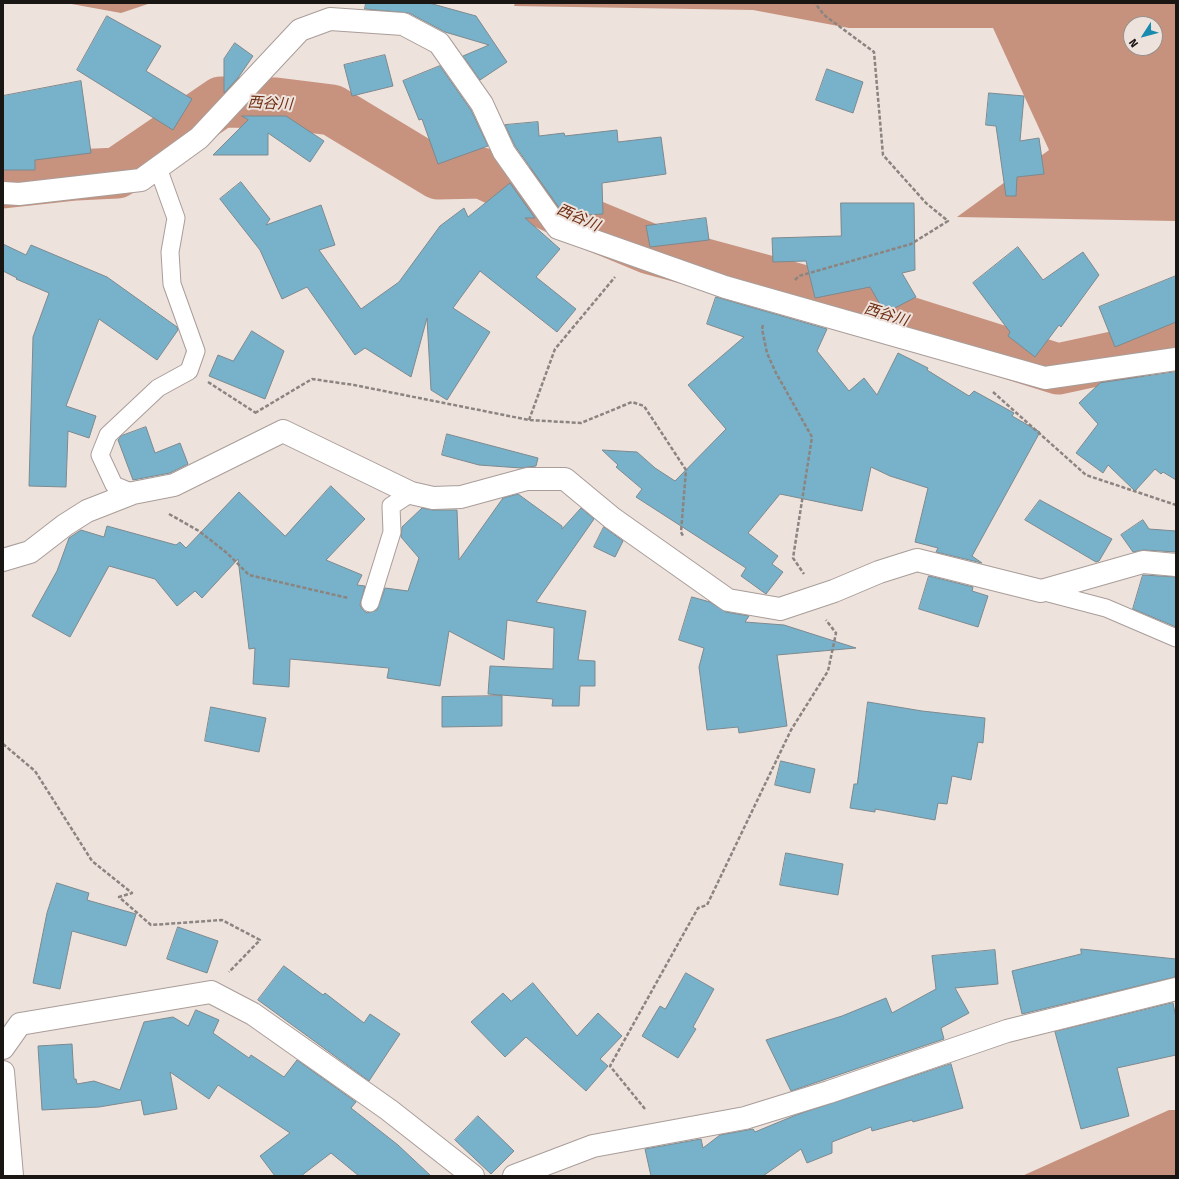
<!DOCTYPE html>
<meta charset="utf-8">
<style>
body{margin:0}
#map{position:relative;width:1179px;height:1179px;overflow:hidden;background:#eee2dd;font-family:"Fira Sans",sans-serif}
canvas{display:block}
.frame{position:absolute;inset:0;border:4px solid #1a1614;pointer-events:none}
.north{position:absolute;left:1123px;top:16px;width:40px;height:40px;box-sizing:border-box;background:#eee2dd;border:1px solid #99908d;border-radius:50%;rotate:234deg;font-size:11px;font-weight:700;line-height:16px;text-align:center;color:#1a1614}
.north::after{content:'';display:block;margin:auto;width:14px;height:18px;background:#188baf;clip-path:polygon(50% 0,100% 100%,50% 72%,0 100%)}
</style>
<div id="map">
<canvas width="1179" height="1179"></canvas>
<div class="frame"></div>
<div class="north">N</div>
</div>
<script>
const ctx = document.querySelector('canvas').getContext('2d');
ctx.lineJoin = 'round';
function paint(path, color) { ctx.fillStyle = color; ctx.fill(path, 'evenodd'); }
function trace(path, color, width, dash) { ctx.strokeStyle = color; ctx.lineWidth = width; ctx.lineCap = dash ? 'butt' : 'round'; ctx.setLineDash(dash || []); ctx.stroke(path); }
function drawText(font, color, halo, rows, align = 'center') {
  ctx.font = font + ' "Fira Sans","Noto Sans JP",sans-serif'; ctx.lineWidth = 4; ctx.setLineDash([]); ctx.textBaseline = 'middle'; ctx.strokeStyle = halo; ctx.fillStyle = color; for (const [text, x, y, turn = 0] of rows) {
    ctx.save(); ctx.translate(x, y); ctx.rotate((+turn || 0) * Math.PI / 180); ctx.textAlign = isNaN(turn) ? turn : align; if (halo) ctx.strokeText(text, 0, 0); ctx.fillText(text, 0, 0); ctx.restore();
  }
}
const forest = new Path2D(`
 M 66,3 L 151,3 L 121,13 Z
 M 515,3 L 1176,3 L 1176,221 L 957,217 L 1049,150 L 993,28 L 849,28 L 753,10 L 514,6 ZM 1131,24 L 1155,24 L 1155,48 L 1131,48 Z
 M 1169,1110 L 1176,1110 L 1176,1176 L 1022,1176 Z`);
const river = new Path2D(`
 M 3,183 L 76,175 L 117,173 L 221,102 L 276,103 L 332,110 L 438,174 L 482,173 L 580,220 L 650,249 L 842,301 L 1058,369 L 1132,353 L 1176,341`);
const building = new Path2D(`
 M 366,3 L 429,3 L 476,16 L 507,62 L 480,80 L 463,56 L 489,45 L 445,32 L 409,13 L 365,9 Z
 M 107,16 L 161,46 L 146,71 L 192,99 L 173,130 L 77,70 Z
 M 235,43 L 253,56 L 238,78 L 224,93 L 224,59 Z
 M 385,55 L 393,86 L 352,96 L 344,65 Z
 M 440,66 L 471,110 L 488,146 L 438,164 L 422,119 L 419,120 L 403,81 Z
 M 827,69 L 863,82 L 853,113 L 816,100 Z
 M 81,81 L 91,153 L 35,160 L 35,170 L 3,170 L 3,96 Z
 M 989,93 L 1024,96 L 1020,141 L 1039,138 L 1044,174 L 1017,177 L 1016,196 L 1006,196 L 996,126 L 986,125 Z
 M 242,116 L 286,116 L 324,141 L 310,162 L 268,133 L 268,155 L 213,155 L 248,120 Z
 M 538,122 L 539,136 L 564,133 L 565,136 L 617,130 L 618,142 L 661,137 L 666,174 L 602,183 L 603,214 L 565,216 L 515,146 L 505,125 Z
 M 241,182 L 270,219 L 266,225 L 321,205 L 335,245 L 319,250 L 361,309 L 399,282 L 440,226 L 464,208 L 468,217 L 510,183 L 535,218 L 525,218 L 560,249 L 536,277 L 576,309 L 557,332 L 480,271 L 453,308 L 490,332 L 447,400 L 431,390 L 427,318 L 411,377 L 365,348 L 355,355 L 307,287 L 282,299 L 260,250 L 220,199 Z
 M 841,203 L 914,203 L 915,270 L 902,273 L 916,297 L 885,313 L 870,287 L 815,298 L 806,261 L 773,262 L 772,238 L 841,236 Z
 M 706,218 L 709,240 L 650,247 L 646,226 Z
 M 3,244 L 26,255 L 31,245 L 107,277 L 177,327 L 178,330 L 157,360 L 99,319 L 66,406 L 96,416 L 89,438 L 68,431 L 66,487 L 29,486 L 33,337 L 49,293 L 16,279 L 17,278 L 3,271 Z
 M 1018,247 L 1043,280 L 1083,252 L 1099,275 L 1061,327 L 1059,325 L 1035,357 L 1008,336 L 1010,332 L 973,283 Z
 M 1176,276 L 1176,322 L 1115,347 L 1099,307 Z
 M 716,297 L 827,329 L 817,351 L 849,391 L 864,378 L 877,395 L 898,353 L 928,368 L 927,370 L 969,396 L 974,391 L 1014,413 L 1012,416 L 1040,432 L 972,556 L 982,563 L 936,552 L 938,548 L 915,542 L 928,488 L 890,476 L 871,467 L 862,511 L 780,494 L 748,533 L 778,556 L 772,564 L 783,572 L 766,594 L 741,576 L 746,568 L 636,497 L 642,489 L 616,467 L 618,465 L 602,450 L 637,452 L 655,468 L 675,481 L 726,429 L 688,385 L 744,337 L 707,324 Z
 M 252,331 L 284,351 L 265,399 L 209,376 L 218,355 L 233,361 Z
 M 1176,372 L 1176,480 L 1163,472 L 1161,474 L 1155,469 L 1135,491 L 1108,465 L 1103,473 L 1076,453 L 1098,424 L 1079,403 L 1100,383 Z
 M 146,427 L 155,453 L 180,443 L 188,464 L 170,473 L 133,480 L 118,440 L 121,436 Z
 M 447,434 L 538,458 L 536,466 L 521,468 L 479,465 L 442,455 Z
 M 331,486 L 365,519 L 326,560 L 362,575 L 357,585 L 365,586 L 360,605 L 362,609 L 367,613 L 377,610 L 385,588 L 408,591 L 419,558 L 401,537 L 402,527 L 422,508 L 433,510 L 457,510 L 459,560 L 503,498 L 518,494 L 562,526 L 562,529 L 581,508 L 594,519 L 536,602 L 586,611 L 578,660 L 595,661 L 595,686 L 580,686 L 579,706 L 552,706 L 553,699 L 488,694 L 490,666 L 553,669 L 554,628 L 507,620 L 504,660 L 449,631 L 440,686 L 387,678 L 389,668 L 290,659 L 289,687 L 253,684 L 255,648 L 249,649 L 238,559 L 202,598 L 195,591 L 177,606 L 155,579 L 109,566 L 70,637 L 32,616 L 57,571 L 69,538 L 81,530 L 104,537 L 107,526 L 176,545 L 180,542 L 186,548 L 239,492 L 285,536 Z
 M 1040,500 L 1112,539 L 1099,561 L 1096,562 L 1025,520 Z
 M 1143,520 L 1149,529 L 1176,531 L 1176,552 L 1144,550 L 1133,552 L 1121,535 Z
 M 604,527 L 623,541 L 615,557 L 594,547 Z
 M 1143,575 L 1176,577 L 1176,627 L 1133,609 Z
 M 929,576 L 973,587 L 972,591 L 988,596 L 978,627 L 919,609 Z
 M 692,597 L 710,602 L 726,612 L 749,616 L 745,622 L 784,625 L 856,648 L 777,655 L 787,726 L 739,733 L 738,727 L 707,730 L 699,667 L 704,648 L 679,640 Z
 M 502,696 L 502,726 L 442,727 L 442,697 Z
 M 868,702 L 922,711 L 985,718 L 983,743 L 978,742 L 971,780 L 952,776 L 947,804 L 938,803 L 935,820 L 875,809 L 875,812 L 850,808 L 854,784 L 857,784 Z
 M 211,707 L 266,718 L 259,752 L 205,741 Z
 M 781,761 L 815,769 L 810,793 L 775,785 Z
 M 786,853 L 843,864 L 838,895 L 780,885 Z
 M 57,883 L 89,893 L 87,900 L 136,914 L 126,946 L 72,931 L 60,989 L 33,983 L 47,913 Z
 M 178,927 L 218,941 L 207,973 L 167,959 Z
 M 1081,949 L 1176,959 L 1175,977 L 1022,1014 L 1012,971 L 1081,954 Z
 M 995,950 L 998,984 L 955,988 L 969,1013 L 941,1028 L 944,1039 L 791,1091 L 766,1040 L 842,1016 L 886,998 L 892,1013 L 936,989 L 932,956 Z
 M 284,966 L 323,995 L 325,993 L 364,1023 L 370,1014 L 400,1034 L 369,1081 L 258,1000 Z
 M 686,973 L 714,989 L 693,1027 L 696,1029 L 678,1058 L 642,1036 L 660,1006 L 665,1009 Z
 M 533,983 L 577,1036 L 598,1013 L 622,1036 L 600,1059 L 608,1066 L 586,1091 L 526,1037 L 505,1057 L 471,1022 L 503,993 L 511,1001 Z
 M 1173,1003 L 1176,1018 L 1176,1055 L 1117,1068 L 1129,1116 L 1081,1129 L 1055,1032 Z
 M 196,1010 L 219,1020 L 213,1033 L 249,1058 L 251,1055 L 284,1077 L 297,1060 L 356,1102 L 351,1108 L 398,1145 L 431,1176 L 359,1176 L 331,1153 L 301,1176 L 275,1176 L 260,1156 L 290,1133 L 218,1085 L 209,1099 L 170,1072 L 177,1109 L 144,1115 L 141,1100 L 99,1107 L 42,1110 L 38,1046 L 72,1044 L 74,1079 L 76,1079 L 77,1084 L 94,1081 L 120,1090 L 144,1022 L 173,1017 L 188,1026 Z
 M 951,1064 L 963,1108 L 913,1122 L 912,1120 L 872,1131 L 871,1127 L 832,1142 L 832,1153 L 807,1163 L 801,1149 L 763,1176 L 651,1176 L 645,1149 L 701,1139 L 703,1148 L 720,1135 L 753,1129 L 755,1132 L 796,1115 Z
 M 478,1116 L 514,1151 L 491,1174 L 455,1140 Z`);
const path = new Path2D(`
 M 795,280 L 799,276 L 911,244 L 948,221 L 926,203 L 883,155 L 874,52 L 824,15 L 815,3
 M 763,325 L 762,329 L 767,353 L 776,373 L 812,437 L 793,558 L 804,574
 M 208,382 L 256,413
 M 993,392 L 1086,475 L 1176,505
 M 255,413 L 312,379 L 354,385 L 529,420 L 581,423 L 632,402 L 644,406 L 686,470 L 681,532 L 683,536
 M 529,420 L 555,349 L 615,277
 M 169,514 L 199,531 L 227,553 L 249,575 L 348,598
 M 3,744 L 35,771 L 92,861 L 132,893 L 119,897 L 151,925 L 222,920 L 260,940 L 229,972
 M 645,1109 L 610,1066 L 698,908 L 707,905 L 791,730 L 828,671 L 836,633 L 826,620`);
const service = new Path2D(`
 M 133,493 L 114,485 L 100,455 L 108,435 L 158,388 L 189,371 L 196,351 L 172,284 L 170,252 L 176,218 L 158,168
 M 1041,591 L 1106,608 L 1176,638
 M 370,603 L 392,532 L 391,506 L 411,493`);
const minor = new Path2D(`
 M 3,193 L 19,194 L 141,180 L 199,138 L 300,30 L 330,19 L 403,24 L 439,43 L 482,104 L 504,152 L 558,228 L 725,287 L 1045,378 L 1176,359
 M 3,560 L 30,552 L 65,525 L 87,511 L 133,493 L 174,485 L 283,431 L 411,493 L 433,498 L 461,497 L 527,479 L 565,479 L 612,518 L 728,600 L 780,609 L 834,591 L 879,572 L 917,560 L 1041,591 L 1143,562 L 1176,565
 M 3,1048 L 20,1024 L 211,992 L 253,1014 L 389,1110 L 473,1176
 M 3,1072 L 12,1176
 M 514,1176 L 593,1146 L 745,1118 L 829,1092 L 1007,1031 L 1176,989`);
const waterNames = [
 ["西谷川",270,104,3],
 ["西谷川",578,218,24],
 ["西谷川",886,315,17]
];
paint(forest, '#c6927d');
trace(river, '#c7937f', 51);
paint(building, '#77b2ca');
trace(building, '#7d898e', 1);
trace(service, '#a99d99', 19);
trace(minor, '#a99d99', 24);
trace(path, '#8c8480', 2.5, [4, 2]);
trace(service, '#fff', 17);
trace(minor, '#fff', 22);
drawText('italic 15px', '#6d2d10', '#eee2dd', waterNames);
</script>
